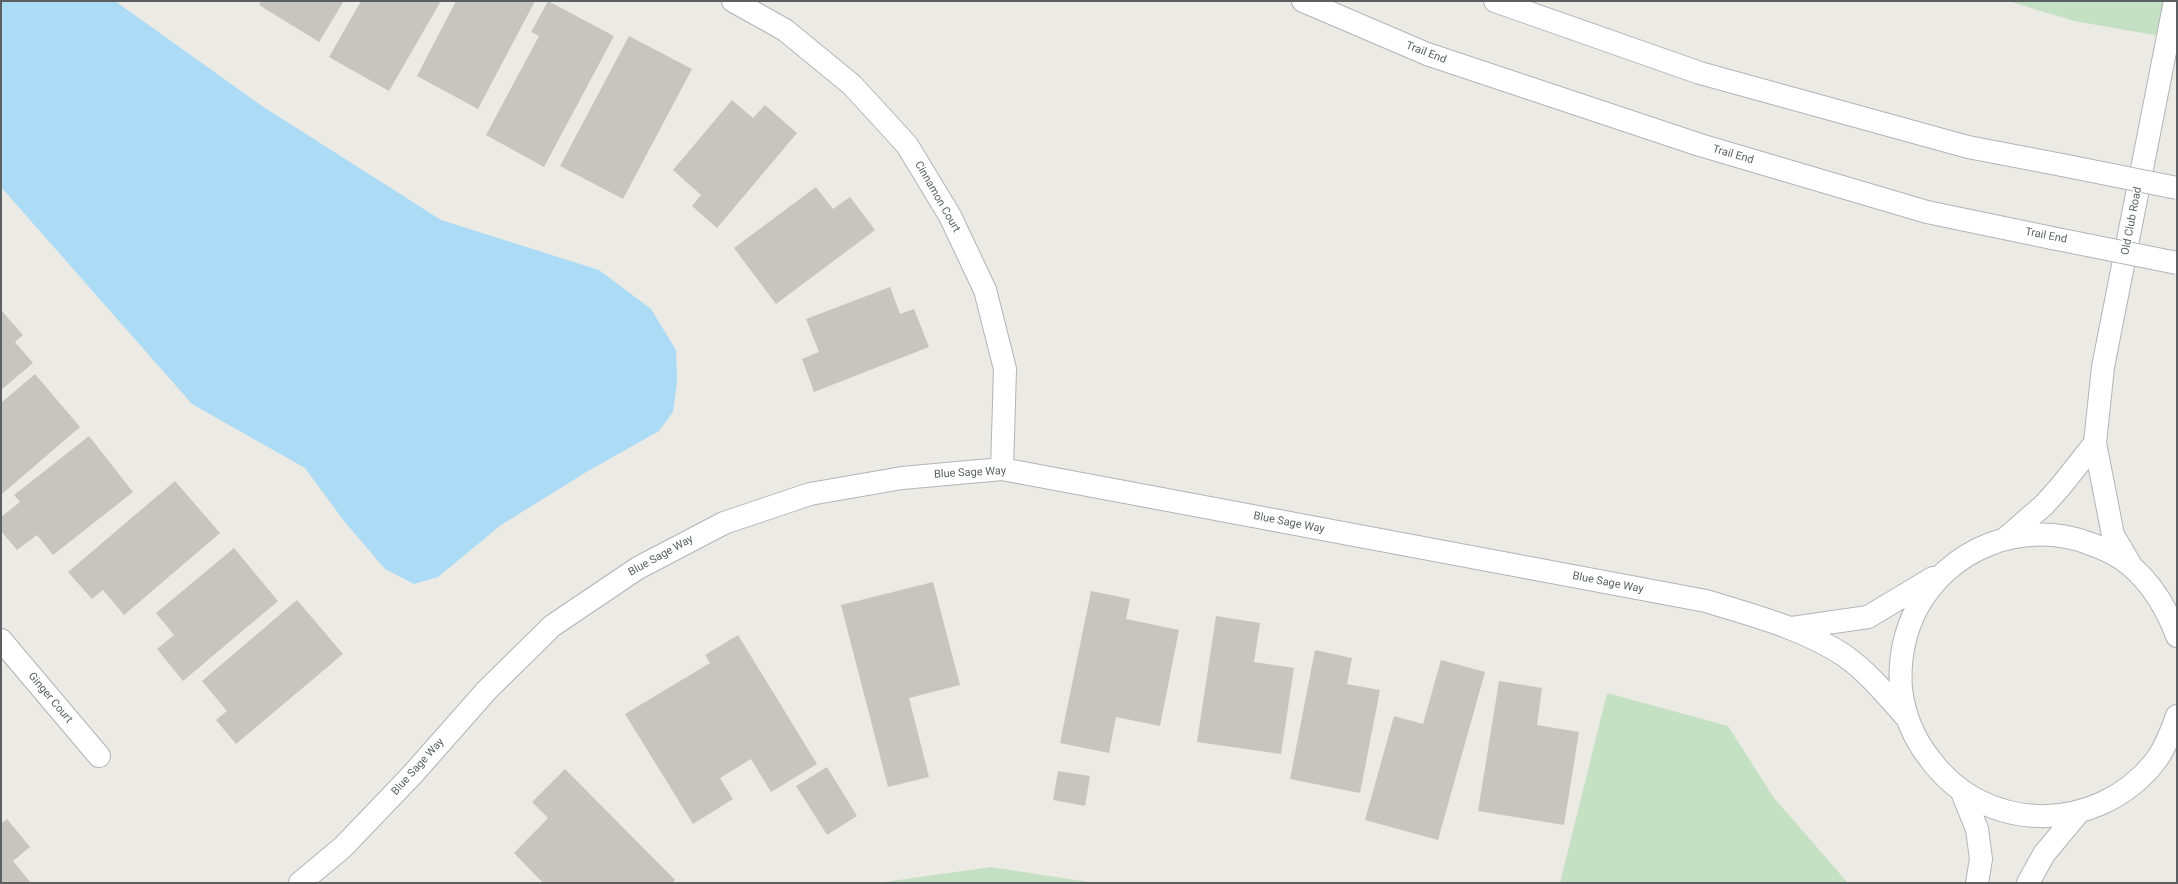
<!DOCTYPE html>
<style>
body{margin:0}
#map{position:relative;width:2178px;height:884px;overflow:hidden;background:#eceae4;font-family:Roboto,sans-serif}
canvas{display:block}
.frame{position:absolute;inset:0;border:2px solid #5c5f62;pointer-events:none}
</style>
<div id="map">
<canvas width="2178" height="884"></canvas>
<div class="frame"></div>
</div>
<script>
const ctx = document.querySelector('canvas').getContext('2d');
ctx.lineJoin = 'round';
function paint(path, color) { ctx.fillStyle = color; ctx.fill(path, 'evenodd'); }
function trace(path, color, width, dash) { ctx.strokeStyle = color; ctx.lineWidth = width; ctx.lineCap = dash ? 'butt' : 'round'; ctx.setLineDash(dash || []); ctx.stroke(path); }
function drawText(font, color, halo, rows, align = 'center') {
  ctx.font = font + ' Roboto,sans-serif'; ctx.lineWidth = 3; ctx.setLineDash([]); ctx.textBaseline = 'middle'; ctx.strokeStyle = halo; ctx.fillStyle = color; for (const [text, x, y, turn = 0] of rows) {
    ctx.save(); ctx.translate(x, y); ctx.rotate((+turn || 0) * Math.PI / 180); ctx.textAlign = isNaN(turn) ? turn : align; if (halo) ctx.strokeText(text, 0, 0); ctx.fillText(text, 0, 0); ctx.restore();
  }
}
const green = new Path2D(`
 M 2008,1 L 2177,1 L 2177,39 L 2074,21 Z
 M 1607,693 L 1728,726 L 1774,798 L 1848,883 L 1560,883 Z
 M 991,867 L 1095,883 L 877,883 Z`);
const water = new Path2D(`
 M 1,1 L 115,1 L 262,106 L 441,220 L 599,270 L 651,309 L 676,350 L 677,382 L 673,412 L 659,431 L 588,471 L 501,525 L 438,577 L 414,584 L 385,569 L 344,521 L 305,468 L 192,404 L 1,187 Z`);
const building = new Path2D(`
 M 261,1 L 344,1 L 319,42 L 259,5 Z
 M 361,1 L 441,1 L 389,91 L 329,57 Z
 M 456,1 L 535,1 L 478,109 L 417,76 Z
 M 548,1 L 614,36 L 544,167 L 486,135 L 539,36 L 531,32 Z
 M 629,36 L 692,69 L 623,199 L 560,166 Z
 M 732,100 L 753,118 L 765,105 L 797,133 L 717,228 L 692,206 L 701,195 L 673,170 Z
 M 816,187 L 833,209 L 850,197 L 875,230 L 776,304 L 734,248 Z
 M 890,287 L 900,314 L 914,309 L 929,347 L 814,392 L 802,359 L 819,352 L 806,319 Z
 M 1,310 L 23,335 L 15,342 L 33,363 L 1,390 Z
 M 35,374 L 80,427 L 2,494 L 1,403 Z
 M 89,436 L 133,492 L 53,555 L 37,535 L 17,550 L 1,531 L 1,517 L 20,502 L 14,495 Z
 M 175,481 L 220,533 L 124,615 L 103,590 L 92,599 L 68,572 Z
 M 234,548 L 278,601 L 183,681 L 157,649 L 174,635 L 156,613 Z
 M 933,582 L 960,685 L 909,698 L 929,777 L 888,787 L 841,605 Z
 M 1091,591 L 1130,599 L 1126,619 L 1179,630 L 1160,726 L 1116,717 L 1109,753 L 1060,743 Z
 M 297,600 L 343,654 L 236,744 L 216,720 L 227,711 L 202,681 Z
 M 1216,616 L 1260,623 L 1254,662 L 1294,668 L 1281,754 L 1197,742 Z
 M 738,635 L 817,764 L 771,792 L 751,759 L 720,778 L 733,799 L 693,824 L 625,714 L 710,663 L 705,655 Z
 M 1315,650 L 1352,658 L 1347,684 L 1380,690 L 1360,793 L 1290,779 Z
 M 1441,660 L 1485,672 L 1438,840 L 1365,820 L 1394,716 L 1423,724 Z
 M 1499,681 L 1542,688 L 1537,725 L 1579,732 L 1564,825 L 1478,811 Z
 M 827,767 L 857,816 L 827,835 L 796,786 Z
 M 565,769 L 675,880 L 673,883 L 543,883 L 514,853 L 548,818 L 532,802 Z
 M 1058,771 L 1090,776 L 1085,806 L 1053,800 Z
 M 7,819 L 30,847 L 13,861 L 31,883 L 1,883 L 1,824 Z`);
const minor = new Path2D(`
 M 733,1 L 785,30 L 852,85 L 907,145 L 950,216 L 985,290 L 1005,369 L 1002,469
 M 1303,1 L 1427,54 L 1700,145 L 1927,212 L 2052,238
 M 1495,1 L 1700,73 L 1968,147 L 2062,165
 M 2006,538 L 2044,505 L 2061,486 L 2095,443
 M 2129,562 L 2113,535 L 2095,443 L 2103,367 L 2175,1
 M 1792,628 L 1868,617 L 1933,578
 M 2177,636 C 2167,609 2153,585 2131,566 C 2119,555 2103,548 2088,543 C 2023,519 1948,548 1916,610 C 1904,634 1899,662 1901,689 C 1904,714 1914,739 1930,759 C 1985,834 2095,835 2154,763 C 2165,749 2171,732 2177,716
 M 1,640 L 99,756
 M 1962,792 L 1977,829 L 1981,859 L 1977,883
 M 300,883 L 343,847 L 412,775 L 487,690 L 552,626 L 638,568 L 724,523 L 810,494 L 902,478 L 1002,469 L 1706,601 C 1754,616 1803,628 1845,656 C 1869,673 1888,697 1908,719
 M 2028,883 L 2044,854 L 2079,812`);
const minorBridge = new Path2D(`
 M 2062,165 L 2177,188
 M 2052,238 L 2177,263`);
const streetNames = [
 ["Trail End",1426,53,21],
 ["Trail End",1733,155,16],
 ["Cinnamon Court",937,197,60],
 ["Old Club Road",2132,221,-79],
 ["Trail End",2046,236,11],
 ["Blue Sage Way",970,473,-3],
 ["Blue Sage Way",1289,523,11],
 ["Blue Sage Way",661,556,-29],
 ["Blue Sage Way",1608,583,11],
 ["Ginger Court",50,698,50],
 ["Blue Sage Way",418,767,-48]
];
paint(green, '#c5e1c3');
paint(water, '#abdbf5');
paint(building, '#c8c5c0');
trace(minor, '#b1b4b7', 24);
trace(minor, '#fff', 22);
trace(minorBridge, '#b1b4b7', 24, []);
trace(minorBridge, '#fff', 22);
drawText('11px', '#5c5f62', '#fff', streetNames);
</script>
